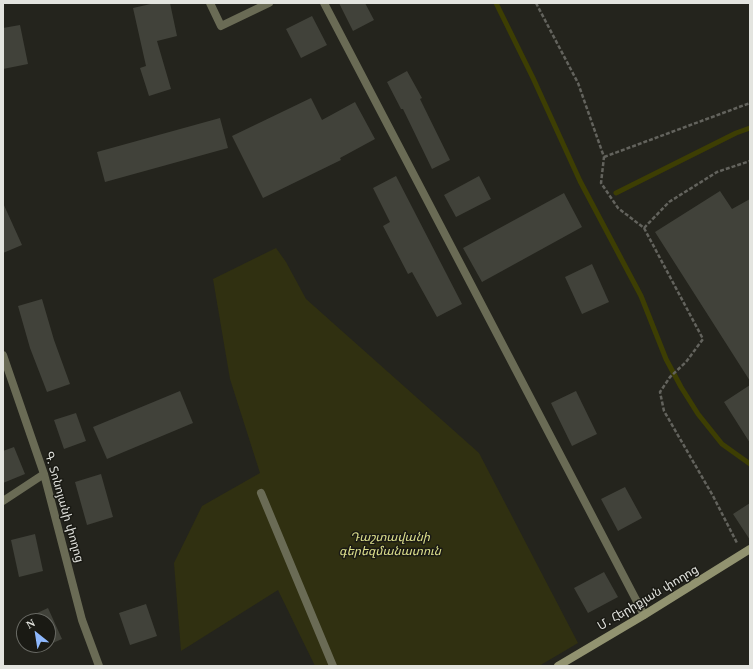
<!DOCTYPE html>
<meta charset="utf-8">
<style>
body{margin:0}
#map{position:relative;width:753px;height:669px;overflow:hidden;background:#24241d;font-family:Georgia,serif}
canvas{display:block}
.frame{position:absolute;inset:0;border:4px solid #e3e4df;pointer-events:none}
.north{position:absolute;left:16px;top:613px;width:40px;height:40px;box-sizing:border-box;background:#1a1a14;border:1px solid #6a6b65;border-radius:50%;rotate:330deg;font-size:11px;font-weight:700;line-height:16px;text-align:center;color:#e3e4df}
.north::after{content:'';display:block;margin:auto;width:14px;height:18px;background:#8eb8fd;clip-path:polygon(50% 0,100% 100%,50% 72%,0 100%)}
</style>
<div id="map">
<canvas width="753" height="669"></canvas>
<div class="frame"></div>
<div class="north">N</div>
</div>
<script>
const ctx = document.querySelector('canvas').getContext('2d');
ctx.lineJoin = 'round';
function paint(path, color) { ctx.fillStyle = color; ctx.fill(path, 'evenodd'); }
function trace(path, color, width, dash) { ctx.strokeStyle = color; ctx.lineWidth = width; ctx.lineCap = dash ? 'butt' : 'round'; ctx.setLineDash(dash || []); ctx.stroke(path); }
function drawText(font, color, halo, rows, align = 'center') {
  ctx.font = font + ' Georgia,"Noto Sans Armenian",serif'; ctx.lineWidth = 3; ctx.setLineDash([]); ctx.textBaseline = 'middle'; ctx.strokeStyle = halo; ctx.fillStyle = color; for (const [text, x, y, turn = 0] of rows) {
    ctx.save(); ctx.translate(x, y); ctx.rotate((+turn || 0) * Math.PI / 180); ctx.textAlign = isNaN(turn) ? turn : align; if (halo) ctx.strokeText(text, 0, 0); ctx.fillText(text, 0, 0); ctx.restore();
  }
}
const green = new Path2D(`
 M 276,248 L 286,262 L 306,299 L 479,453 L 578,643 L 539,666 L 315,666 L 278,590 L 181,651 L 174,563 L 202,506 L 260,473 L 230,379 L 213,279 Z`);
const stream = new Path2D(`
 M 496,3 L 533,78 L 580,181 L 641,296 L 666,359 L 681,387 L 698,414 L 722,444 L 750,464
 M 616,193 L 736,133 L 750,128`);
const building = new Path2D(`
 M 155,3 L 170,3 L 177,36 L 157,41 L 171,89 L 149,96 L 140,68 L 146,66 L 133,8 Z
 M 339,3 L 365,3 L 374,20 L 353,31 Z
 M 312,16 L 327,45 L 301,58 L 286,29 Z
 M 20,25 L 28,64 L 3,69 L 3,28 Z
 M 407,71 L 422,98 L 420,99 L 450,160 L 432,169 L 403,109 L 401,109 L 387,82 Z
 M 311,98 L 322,120 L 355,102 L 375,139 L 340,158 L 341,160 L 263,198 L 232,136 Z
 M 220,118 L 228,148 L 105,182 L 97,152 Z
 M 396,176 L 462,304 L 437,317 L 412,272 L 408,274 L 383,226 L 390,222 L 373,188 Z
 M 479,176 L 491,199 L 456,217 L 444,195 Z
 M 720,191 L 732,209 L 750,199 L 750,381 L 655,232 Z
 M 564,193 L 582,227 L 482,282 L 463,248 Z
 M 3,203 L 22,245 L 3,253 Z
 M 592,264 L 609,302 L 582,314 L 565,277 Z
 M 42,299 L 54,340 L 70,384 L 47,392 L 30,348 L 18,306 Z
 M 750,385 L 750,443 L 724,402 Z
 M 180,391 L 193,423 L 107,459 L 93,427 Z
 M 576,391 L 597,434 L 572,446 L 551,403 Z
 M 76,413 L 86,441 L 64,449 L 54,420 Z
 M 14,447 L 25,474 L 3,483 L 3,451 Z
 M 101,474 L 113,517 L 87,525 L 75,482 Z
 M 625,487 L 642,518 L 618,531 L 601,499 Z
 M 750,503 L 750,540 L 733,514 Z
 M 35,534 L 43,571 L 19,577 L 11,540 Z
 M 604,572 L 618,597 L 588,613 L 574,588 Z
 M 146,604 L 157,636 L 130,645 L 119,613 Z
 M 48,608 L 62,639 L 48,645 L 48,621 L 24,621 L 24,623 L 22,620 Z`);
const path = new Path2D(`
 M 536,3 L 578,83 L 604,157 L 601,183 L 618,208 L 644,228 L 703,339 L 686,362 L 670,377 L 660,392 L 664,411 L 713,496 L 737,543
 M 604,157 L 750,103
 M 644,228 L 669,202 L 717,172 L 750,161`);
const lane = new Path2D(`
 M 261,493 L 333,666`);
const street = new Path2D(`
 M 210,3 L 221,26 L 269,3
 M 324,3 L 644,615
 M 3,355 L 44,474 L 82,620 L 99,666
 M 3,501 L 44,474`);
const secondary = new Path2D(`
 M 558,666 L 644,615 L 750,549`);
const streetNames = [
 ["Գ. Տոնոյանի փողոց",64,507,74],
 ["Մ. Հերիքյան փողոց",648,598,-31]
];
const parkNames = [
 ["Դաշտավանի",390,538],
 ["գերեզմանատուն",390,552]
];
paint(green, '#303011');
trace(stream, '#3d3e03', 5);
paint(building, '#41423a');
trace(path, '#63635d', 2.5, [4, 2]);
trace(lane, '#6a6b55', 8);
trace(street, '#6a6b55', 8);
trace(secondary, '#929370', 8);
drawText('12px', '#e3e4df', '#1a1a14', streetNames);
drawText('italic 12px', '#dde08d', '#1a1a14', parkNames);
</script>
